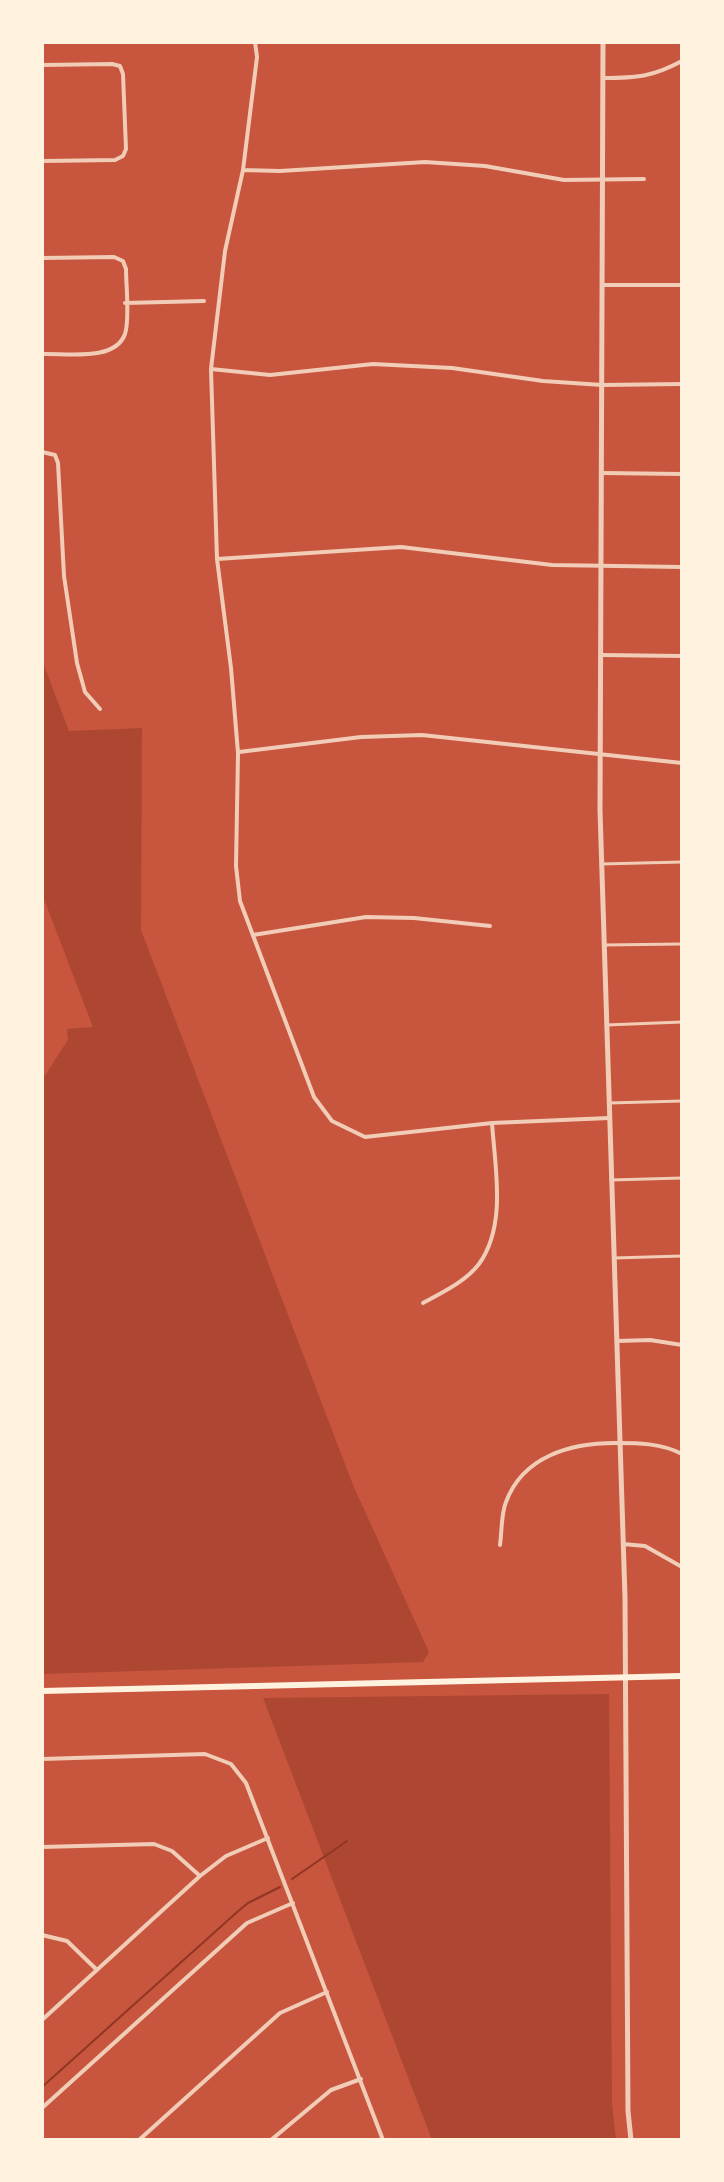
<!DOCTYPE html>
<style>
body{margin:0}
#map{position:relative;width:724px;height:2182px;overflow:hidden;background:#c8553d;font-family:Arial,sans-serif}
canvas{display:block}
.frame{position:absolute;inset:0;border:44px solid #fff3e0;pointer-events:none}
</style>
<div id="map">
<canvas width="724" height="2182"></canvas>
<div class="frame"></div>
</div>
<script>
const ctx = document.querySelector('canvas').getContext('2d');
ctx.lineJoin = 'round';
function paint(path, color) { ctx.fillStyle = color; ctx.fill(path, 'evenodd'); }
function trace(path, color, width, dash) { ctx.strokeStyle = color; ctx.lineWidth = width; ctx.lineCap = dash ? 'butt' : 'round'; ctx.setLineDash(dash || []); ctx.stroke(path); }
const green = new Path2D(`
 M 42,660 L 69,731 L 142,728 L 141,930 L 353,1485 L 429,1652 L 423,1662 L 42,1674 L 42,1080 L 68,1040 L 67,1029 L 93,1027 L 42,894 Z
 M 609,1694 L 612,2103 L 616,2140 L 432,2140 L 263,1698 Z`);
const stream = new Path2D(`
 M 292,1879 L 347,1841
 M 42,2087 L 236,1913 L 248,1903 L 280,1887`);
const pedestrian = new Path2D(`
 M 601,864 L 682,862
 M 604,945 L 682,944
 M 606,1025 L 682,1022
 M 609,1103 L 682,1101
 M 611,1180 L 682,1178
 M 614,1258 L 682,1256`);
const minor = new Path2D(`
 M 255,42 L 257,57 L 243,170 L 225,251 L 211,369 L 217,559 L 231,668 L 238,753 L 236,866 L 240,901 L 314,1097 L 332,1121 L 365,1137 L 492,1123 L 609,1118
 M 42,65 L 112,64 L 120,66 L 123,74 L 126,149 L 123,156 L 115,160 L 42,161
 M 603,78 C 637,78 652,77 682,61
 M 243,170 L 280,171 L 425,162 L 485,166 L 564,180 L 644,179
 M 42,258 L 114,257 L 123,261 L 126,269 C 126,286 130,319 125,334 C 115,362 66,353 42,354
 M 603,285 L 682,285
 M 125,303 L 204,301
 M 211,369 L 270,375 L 373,364 L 452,368 L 543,381 L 602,385 L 682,384
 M 42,452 L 55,455 L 58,463 L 64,576 L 77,663 L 85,692 L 100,709
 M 602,473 L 682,474
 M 217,559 L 401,547 L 552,565 L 682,567
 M 601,655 L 682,656
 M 239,752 L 361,737 L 422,735 L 682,763
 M 253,935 L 366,917 L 414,918 L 490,926
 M 423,1303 C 443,1292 465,1282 479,1264 C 507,1225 495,1168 492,1123
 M 617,1341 L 650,1340 L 682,1345
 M 623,1544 L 645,1546 L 682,1567
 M 500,1545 C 502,1531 501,1514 506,1502 C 523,1456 571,1443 615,1443 C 638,1443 661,1443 682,1454
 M 42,1759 L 205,1754 L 231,1764 L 246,1783 L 383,2140
 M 42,1847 L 154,1844 L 172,1851 L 200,1876
 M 42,1935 L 67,1941 L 97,1970
 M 42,2020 L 200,1876 L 226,1856 L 268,1838
 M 42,2108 L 247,1923 L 293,1903
 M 139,2140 L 280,2013 L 327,1992
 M 271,2140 L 331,2090 L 361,2079`);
const tertiary = new Path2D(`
 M 603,42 L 600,810 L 625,1598 L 628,2111 L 631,2140`);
const secondary = new Path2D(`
 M 42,1691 L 682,1676`);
paint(green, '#ae4732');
trace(stream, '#8f3625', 2);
trace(pedestrian, '#f1ccb7', 3);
trace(minor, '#f1ccb7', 4);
trace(tertiary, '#f1ccb7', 5);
trace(secondary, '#fff3e0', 6);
</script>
